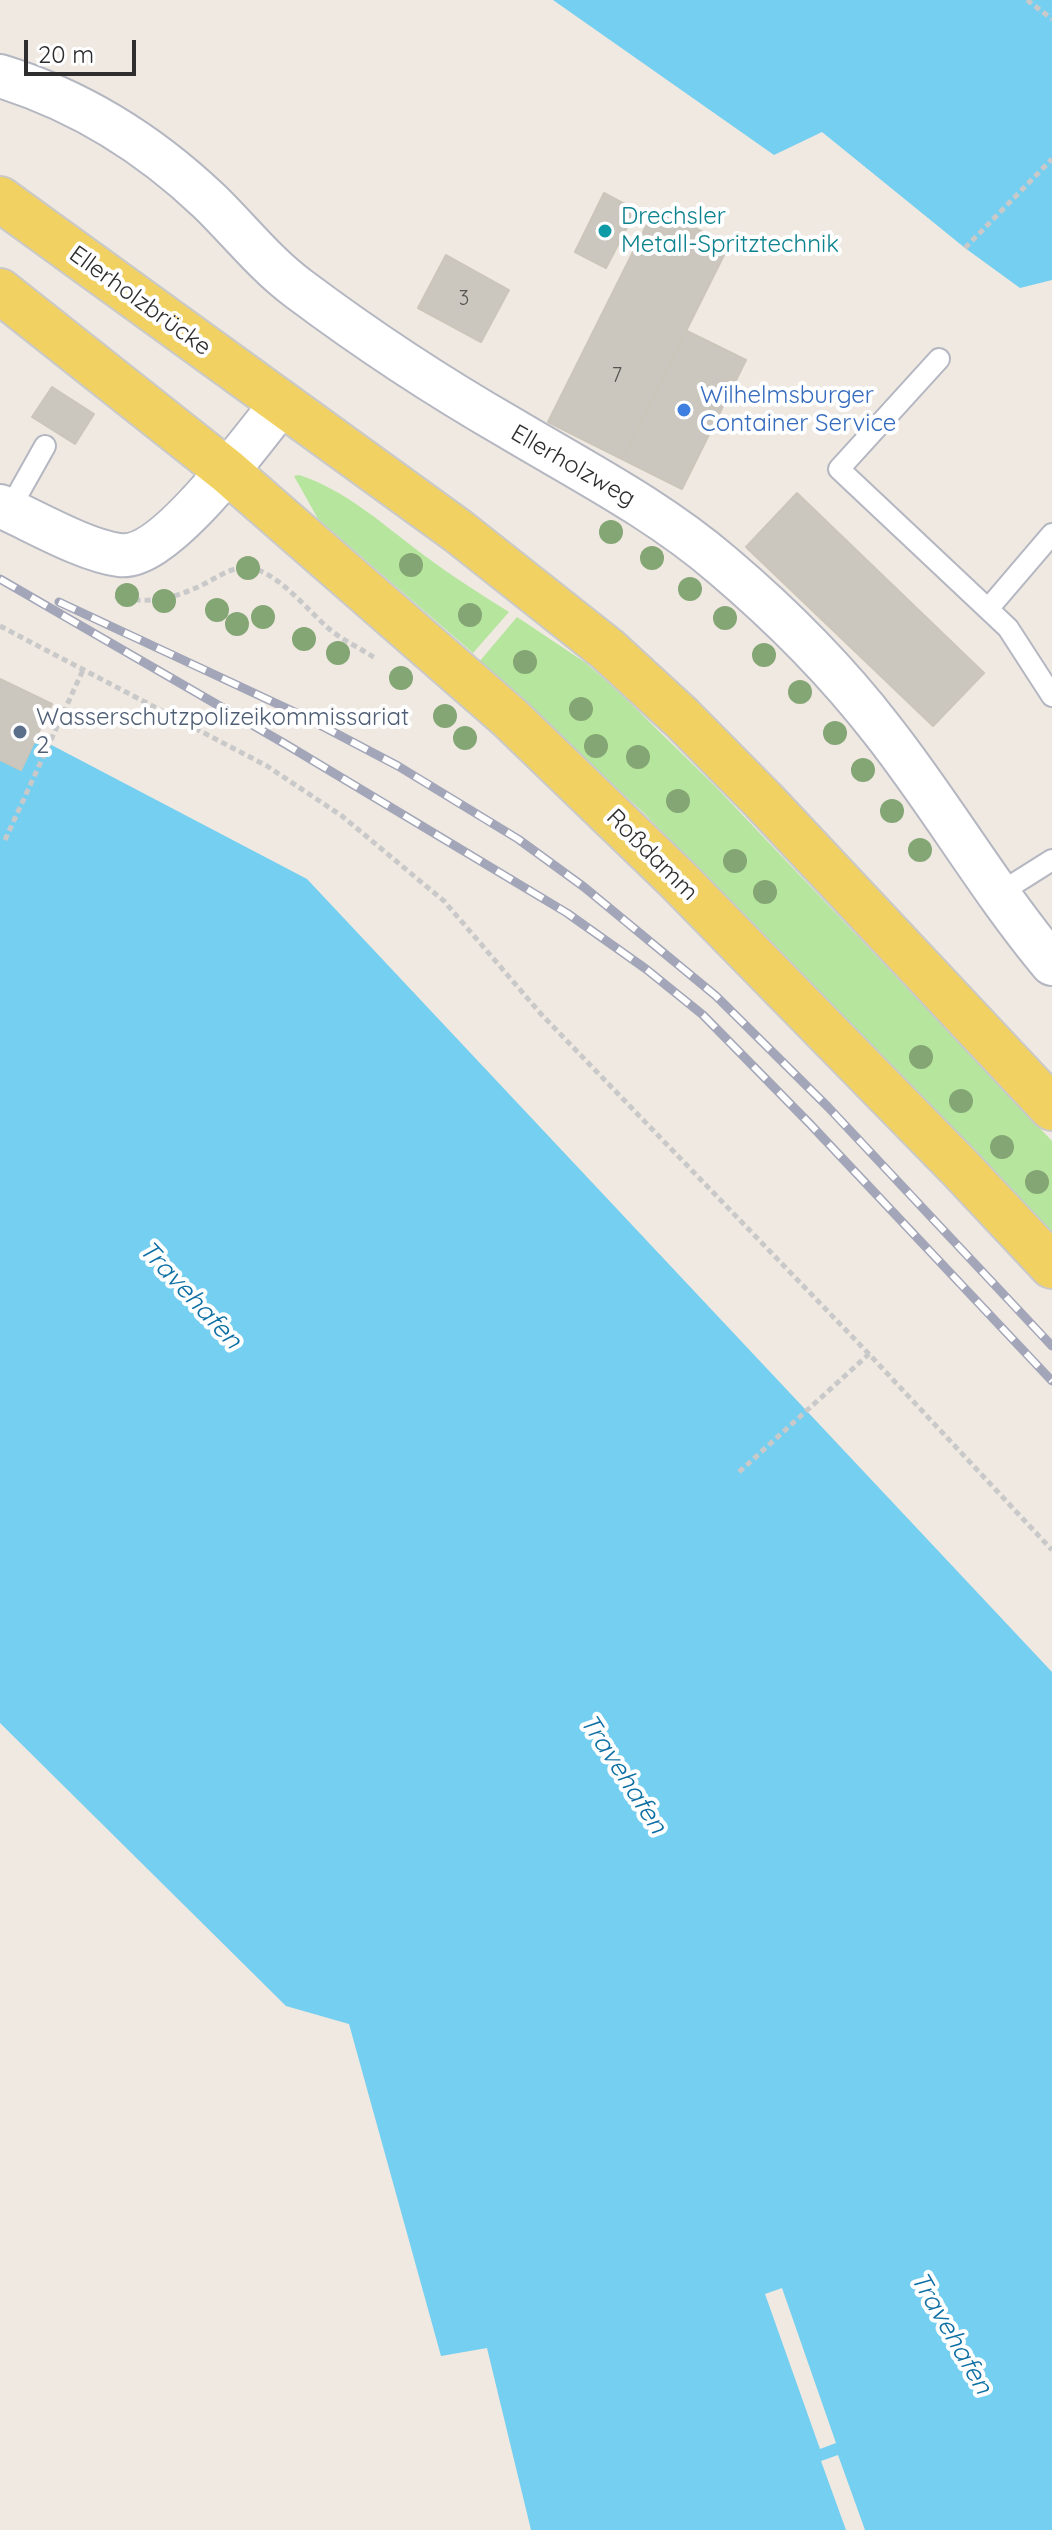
<!DOCTYPE html>
<meta charset="utf-8">
<style>
body{margin:0}
#map{position:relative;width:1052px;height:2530px;overflow:hidden;background:#efe9e1;font-family:Quicksand,sans-serif}
canvas{display:block}
.scale{position:absolute;left:24px;top:40px;width:112px;height:36px;box-sizing:border-box;border:4px solid #2e2e2e;border-top:0;padding-left:10px;font-size:24px;line-height:28px;white-space:nowrap;color:#2e2e2e;-webkit-text-stroke:6px #fff;paint-order:stroke}
</style>
<div id="map">
<canvas width="1052" height="2530"></canvas>
<div class="scale">20 m</div>
</div>
<script>
const ctx = document.querySelector('canvas').getContext('2d');
ctx.lineJoin = 'round';
function paint(path, color) { ctx.fillStyle = color; ctx.fill(path, 'evenodd'); }
function trace(path, color, width, dash) { ctx.strokeStyle = color; ctx.lineWidth = width; ctx.lineCap = dash ? 'butt' : 'round'; ctx.setLineDash(dash || []); ctx.stroke(path); }
function drawText(font, color, halo, rows, align = 'center') {
  ctx.font = font + ' Quicksand,sans-serif'; ctx.lineWidth = 8; ctx.setLineDash([]); ctx.textBaseline = 'middle'; ctx.strokeStyle = halo; ctx.fillStyle = color; for (const [text, x, y, turn = 0] of rows) {
    ctx.save(); ctx.translate(x, y); ctx.rotate((+turn || 0) * Math.PI / 180); ctx.textAlign = isNaN(turn) ? turn : align; if (halo) ctx.strokeText(text, 0, 0); ctx.fillText(text, 0, 0); ctx.restore();
  }
}
const green = new Path2D(`
 M 299,475 C 346,490 386,527 425,556 C 452,576 480,594 509,612 L 473,653 L 318,519 L 294,476 Z
 M 517,617 L 586,663 L 622,695 L 716,787 L 1052,1141 L 1052,1243 L 645,814 L 479,662 Z`);
const water = new Path2D(`
 M 553,0 L 1052,0 L 1052,280 L 1020,288 L 965,248 L 822,132 L 774,155 Z
 M 0,718 L 307,879 L 1052,1672 L 1052,2530 L 531,2530 L 487,2348 L 441,2356 L 349,2024 L 286,2006 L 0,1723 Z`);
const pier = new Path2D(`
 M 782,2288 L 836,2443 L 820,2449 L 765,2294 Z
 M 838,2455 L 865,2530 L 846,2530 L 821,2461 Z`);
const building = new Path2D(`
 M 604,193 L 636,210 L 606,268 L 575,252 Z
 M 655,208 L 729,245 L 622,459 L 548,422 Z
 M 446,255 L 509,290 L 481,342 L 418,308 Z
 M 687,331 L 746,360 L 682,489 L 622,459 Z
 M 52,387 L 94,414 L 75,444 L 32,417 Z
 M 797,493 L 984,673 L 933,726 L 746,547 Z
 M 0,679 L 52,704 L 21,770 L 0,760 Z`);
const path = new Path2D(`
 M 1027,0 L 1052,19
 M 965,248 L 1052,159
 M 115,596 C 141,604 168,600 193,589 C 213,582 234,561 256,569 C 283,579 307,609 328,628 C 342,640 360,648 375,658
 M 0,626 L 267,766 L 342,816 L 444,901 L 541,1014 L 869,1354 L 1052,1550
 M 5,840 L 83,670
 M 739,1472 L 869,1354`);
const lane = new Path2D(`
 M 939,359 L 839,469 L 1008,628 L 1052,696
 M 9,510 L 45,446
 M 988,609 L 1052,534
 M 998,894 L 1052,860`);
const street = new Path2D(`
 M 0,76 C 78,100 149,144 209,201 C 239,230 265,264 299,289 C 367,340 437,386 510,428 C 582,471 658,510 722,565 C 781,615 836,670 883,731 C 942,806 990,890 1052,964
 M 0,506 C 34,521 83,550 119,555 C 165,562 253,438 281,404`);
const primary = new Path2D(`
 M 0,199 L 458,531 L 607,649 L 682,718 L 763,800 L 1052,1108
 M 0,291 L 227,471 L 509,717 L 677,879 L 960,1168 L 1052,1266`);
const rail = new Path2D(`
 M 0,579 L 287,745 L 567,913 L 646,969 L 703,1015 L 810,1124 L 1052,1381
 M 59,602 L 301,715 L 398,766 L 518,839 L 584,887 L 716,996 L 828,1107 L 1052,1346`);
const trees = [
 [611,532],
 [652,558],
 [411,565],
 [248,568],
 [690,589],
 [127,595],
 [164,601],
 [217,610],
 [470,615],
 [263,617],
 [725,618],
 [237,624],
 [304,639],
 [338,653],
 [764,655],
 [525,662],
 [401,678],
 [800,692],
 [581,709],
 [445,716],
 [835,733],
 [465,738],
 [596,746],
 [638,757],
 [863,770],
 [678,801],
 [892,811],
 [920,850],
 [735,861],
 [765,892],
 [921,1057],
 [961,1101],
 [1002,1147],
 [1037,1182]
];
const markers = [
 [605,231,8,"#0f9aa8"],
 [684,410,8,"#3f7fe0"],
 [20,732,8,"#5c6f8a"]
];
const numberNames = [
 ["3",464,299],
 ["7",617,376]
];
const cultureNames = [
 ["Drechsler",621,217],
 ["Metall-Spritztechnik",621,245]
];
const streetNames = [
 ["Ellerholzbrücke",140,301,36],
 ["Ellerholzweg",573,466,30],
 ["Roßdamm",652,855,45]
];
const shopNames = [
 ["Wilhelmsburger",700,396],
 ["Container Service",700,424]
];
const serviceNames = [
 ["Wasserschutzpolizeikommissariat",36,718],
 ["2",36,746]
];
const waterNames = [
 ["Travehafen",190,1295,47],
 ["Travehafen",623,1774,57],
 ["Travehafen",951,2333,60]
];
paint(green, '#b6e59e');
paint(water, '#75cff0');
paint(pier, '#efe9e1');
paint(building, '#cbc7bf');
trace(building, '#cbc5ba', 2);
trace(lane, '#b4b7c1', 24);
trace(street, '#b4b7c1', 46);
trace(primary, '#c9c9c9', 48);
trace(path, '#c9c9c9', 5, [6, 4]);
trace(lane, '#fff', 20);
trace(street, '#fff', 42);
trace(primary, '#f2d163', 44);
trace(rail, '#a3a6b8', 9);
trace(rail, '#fff', 6, [18]);
ctx.fillStyle = '#84a574';
for (const [x, y] of trees) { ctx.beginPath(); ctx.arc(x, y, 12, 0, 2 * Math.PI); ctx.fill(); }
for (const [x, y, r, color] of markers) { const dot = new Path2D(); dot.arc(x, y, r, 0, 2 * Math.PI); ctx.fillStyle = color; ctx.fill(dot); trace(dot, '#fff', 3); }
drawText('20px', '#555452', null, numberNames);
drawText('24px', '#0d838f', '#fff', cultureNames, 'left');
drawText('24px', '#2e2e2e', '#fff', streetNames);
drawText('24px', '#366cbe', '#fff', shopNames, 'left');
drawText('24px', '#4e5e75', '#fff', serviceNames, 'left');
drawText('italic 26px', '#0d6fa3', '#fff', waterNames);
</script>
